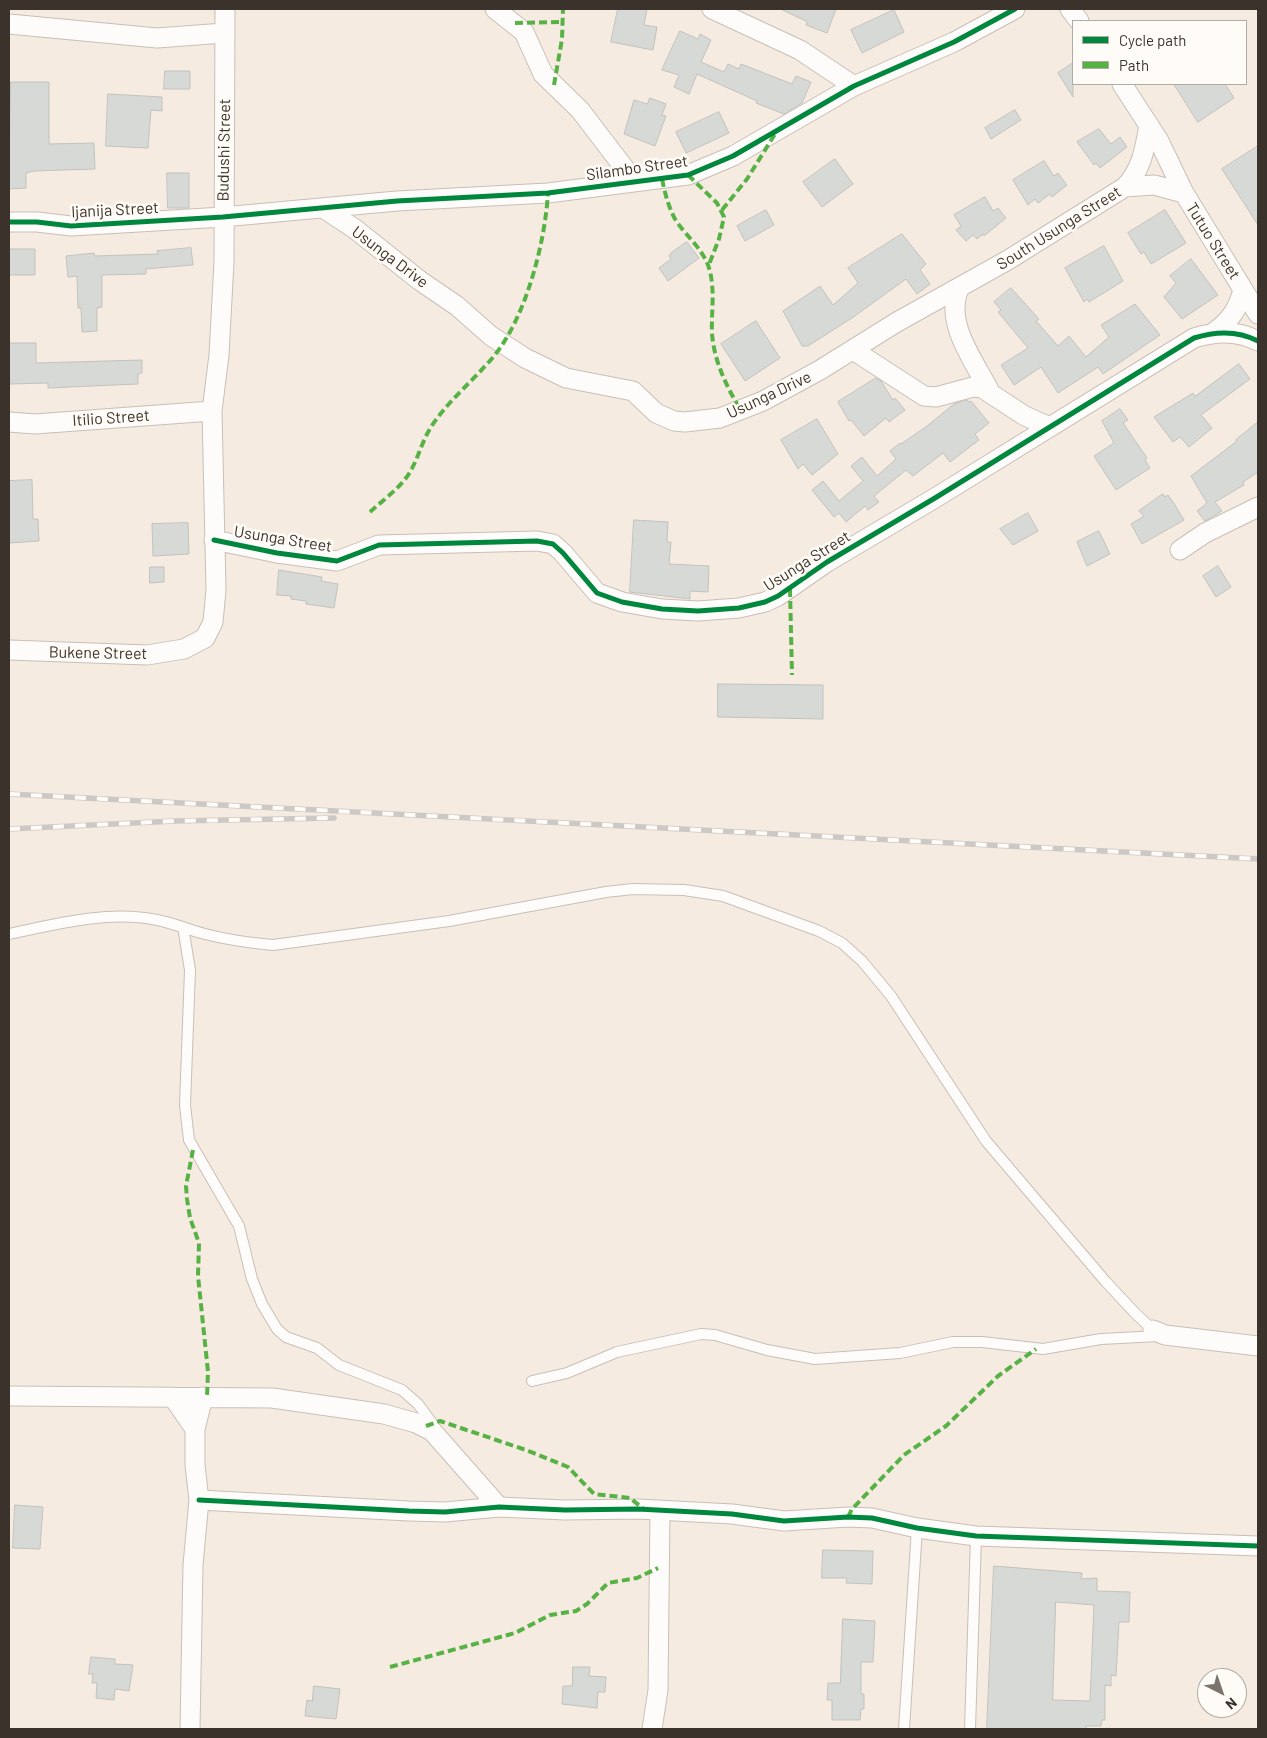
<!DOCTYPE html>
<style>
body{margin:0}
#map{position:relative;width:1267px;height:1738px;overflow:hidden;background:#f6ebe0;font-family:Barlow,sans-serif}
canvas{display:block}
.frame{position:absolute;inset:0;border:10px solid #3b332b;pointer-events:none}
.legend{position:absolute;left:1072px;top:20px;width:175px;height:65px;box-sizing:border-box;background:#fffbf7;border:1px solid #b1aba5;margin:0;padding:6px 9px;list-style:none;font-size:15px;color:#3b332b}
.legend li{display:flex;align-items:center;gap:10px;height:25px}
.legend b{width:25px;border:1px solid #b1aba5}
.north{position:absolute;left:1197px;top:1668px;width:50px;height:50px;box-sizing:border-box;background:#fffbf7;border:1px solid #b1aba5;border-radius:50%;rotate:139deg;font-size:14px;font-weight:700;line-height:20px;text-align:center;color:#3b332b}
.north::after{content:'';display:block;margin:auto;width:18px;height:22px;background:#7c736a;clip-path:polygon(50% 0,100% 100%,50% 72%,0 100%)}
</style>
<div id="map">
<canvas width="1267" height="1738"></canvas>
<div class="frame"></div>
<ul class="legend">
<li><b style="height:6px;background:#00873e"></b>Cycle path</li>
<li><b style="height:6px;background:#57b246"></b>Path</li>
</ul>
<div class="north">N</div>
</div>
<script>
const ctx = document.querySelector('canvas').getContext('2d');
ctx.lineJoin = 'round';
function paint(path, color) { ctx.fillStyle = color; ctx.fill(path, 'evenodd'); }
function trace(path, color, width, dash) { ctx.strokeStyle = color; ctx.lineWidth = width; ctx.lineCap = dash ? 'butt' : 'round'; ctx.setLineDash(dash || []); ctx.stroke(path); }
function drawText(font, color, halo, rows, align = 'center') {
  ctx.font = font + ' Barlow,sans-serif'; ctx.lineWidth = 5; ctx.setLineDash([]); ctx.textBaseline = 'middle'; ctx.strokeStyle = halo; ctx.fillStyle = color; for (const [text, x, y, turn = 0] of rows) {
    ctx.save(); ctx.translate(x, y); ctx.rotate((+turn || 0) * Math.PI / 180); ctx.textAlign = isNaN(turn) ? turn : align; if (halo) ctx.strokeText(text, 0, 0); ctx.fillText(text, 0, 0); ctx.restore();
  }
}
const building = new Path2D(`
 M 618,9 L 647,9 L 644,25 L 657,27 L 653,50 L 611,42 Z
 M 781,9 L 836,9 L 827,33 L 806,25 L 807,22 Z
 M 894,10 L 904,32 L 862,53 L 851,30 Z
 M 680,31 L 698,39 L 700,34 L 711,40 L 701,62 L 724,72 L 728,64 L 739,69 L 741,64 L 792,84 L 796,76 L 811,82 L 802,103 L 784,114 L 756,103 L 757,101 L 697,74 L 689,94 L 674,87 L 679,75 L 662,70 Z
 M 1073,63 L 1073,97 L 1058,73 Z
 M 165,71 L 190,71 L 190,89 L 164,89 Z
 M 11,82 L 49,82 L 49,144 L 94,143 L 95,169 L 34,171 L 26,173 L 26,188 L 9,189 Z
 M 1174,84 L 1225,84 L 1234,98 L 1198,122 Z
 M 108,94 L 162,97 L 162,111 L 151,110 L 148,148 L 106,146 Z
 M 650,98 L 666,104 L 662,115 L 666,116 L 655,146 L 624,134 L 634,100 L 647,104 Z
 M 1015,110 L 1021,120 L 991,139 L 985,128 Z
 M 719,112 L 729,133 L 686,153 L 676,132 Z
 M 1099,129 L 1111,144 L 1120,137 L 1127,147 L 1100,168 L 1096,163 L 1094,165 L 1077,142 Z
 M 1258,146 L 1258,225 L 1222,169 Z
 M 835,159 L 853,184 L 822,207 L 803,182 Z
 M 1044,161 L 1054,176 L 1058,173 L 1067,185 L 1052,197 L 1050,194 L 1038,203 L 1035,199 L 1028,205 L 1013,180 Z
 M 167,173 L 189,173 L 189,208 L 168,208 Z
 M 985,197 L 993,211 L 998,208 L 1006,218 L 984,236 L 983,234 L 977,239 L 973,235 L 966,241 L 956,230 L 961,226 L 954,215 Z
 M 766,210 L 774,225 L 745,241 L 737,226 Z
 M 1165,210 L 1186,243 L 1151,264 L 1144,252 L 1141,254 L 1128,233 Z
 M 902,234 L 926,264 L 920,270 L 930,284 L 917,294 L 906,279 L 852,318 L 808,346 L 802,346 L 783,311 L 820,286 L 833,305 L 858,283 L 848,268 Z
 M 687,242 L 699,258 L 668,281 L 659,268 L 671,259 L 669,256 L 672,252 Z
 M 1104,246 L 1123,281 L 1089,302 L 1087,299 L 1084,302 L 1065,268 Z
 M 191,248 L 193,265 L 146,269 L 146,274 L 102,275 L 102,307 L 97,308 L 97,331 L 82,332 L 81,308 L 78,308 L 77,276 L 68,277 L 66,256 L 94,253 L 95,256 L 158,254 L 157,251 Z
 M 9,249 L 35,249 L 35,275 L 9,275 Z
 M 1191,259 L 1218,295 L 1182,319 L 1164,297 L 1176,283 L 1170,276 Z
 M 1011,288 L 1039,319 L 1036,321 L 1058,346 L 1069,336 L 1086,357 L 1109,337 L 1101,325 L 1135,304 L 1160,335 L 1103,374 L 1098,367 L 1058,393 L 1041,367 L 1014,385 L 1001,365 L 1028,348 L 998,312 L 1001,310 L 994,302 Z
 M 756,321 L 780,358 L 745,381 L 721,344 Z
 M 9,343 L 36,343 L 36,363 L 142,360 L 142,373 L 138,374 L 138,384 L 48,388 L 48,383 L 10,384 Z
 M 1239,364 L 1250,379 L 1201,415 L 1212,428 L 1189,447 L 1180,437 L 1173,442 L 1154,417 L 1193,393 L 1195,396 Z
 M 876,378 L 881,381 L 893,400 L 895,398 L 905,410 L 889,422 L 886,418 L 864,436 L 851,420 L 849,421 L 838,402 Z
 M 967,400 L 969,402 L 971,401 L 989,423 L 975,434 L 979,440 L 950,462 L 943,453 L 913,476 L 906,470 L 874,496 L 879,502 L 868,510 L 865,506 L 846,522 L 839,513 L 834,517 L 812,490 L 823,481 L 839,501 L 863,481 L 851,466 L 862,457 L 877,476 L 896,459 L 890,451 L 900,443 L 901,444 L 927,426 L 954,404 Z
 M 1120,409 L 1128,420 L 1123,423 L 1147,458 L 1145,460 L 1150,468 L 1116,490 L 1094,456 L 1114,443 L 1102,421 Z
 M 817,419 L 838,454 L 812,475 L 803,464 L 798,469 L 781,440 Z
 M 1258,422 L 1258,472 L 1243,482 L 1244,485 L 1215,502 L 1222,511 L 1205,521 L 1197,511 L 1207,503 L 1191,476 L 1237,441 L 1236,440 Z
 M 32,480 L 33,519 L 38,519 L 39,541 L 9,543 L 9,481 Z
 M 1163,494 L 1165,497 L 1168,495 L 1173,502 L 1184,520 L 1142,544 L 1131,524 L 1144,516 L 1139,511 Z
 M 1028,513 L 1038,531 L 1013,545 L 1000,529 Z
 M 634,520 L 668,522 L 667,542 L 671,542 L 669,564 L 709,566 L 708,592 L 690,591 L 690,599 L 630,592 Z
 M 188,523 L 189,554 L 153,556 L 152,524 Z
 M 1099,531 L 1110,554 L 1087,566 L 1077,542 Z
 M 1218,566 L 1231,587 L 1216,597 L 1203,576 Z
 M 150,567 L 164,567 L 164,582 L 150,583 Z
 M 279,570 L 322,577 L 321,581 L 338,584 L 334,608 L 306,604 L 306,601 L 291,599 L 291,596 L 277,595 Z
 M 718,684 L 823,685 L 823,719 L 718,717 Z
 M 15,1505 L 43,1507 L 40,1549 L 13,1548 Z
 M 823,1550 L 873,1551 L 872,1584 L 846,1583 L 847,1578 L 822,1578 Z
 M 994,1566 L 1082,1573 L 1081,1579 L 1097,1578 L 1097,1591 L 1130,1592 L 1129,1622 L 1119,1622 L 1116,1676 L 1111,1675 L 1111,1686 L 1105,1685 L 1105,1720 L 1102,1720 L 1101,1726 L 1086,1726 L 1086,1729 L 987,1729 ZM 1056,1602 L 1094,1605 L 1090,1701 L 1053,1700 Z
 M 843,1619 L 875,1621 L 873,1662 L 861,1662 L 861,1694 L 864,1694 L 864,1709 L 861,1709 L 860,1720 L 832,1720 L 832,1700 L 827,1700 L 828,1683 L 840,1683 Z
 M 91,1657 L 115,1659 L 115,1664 L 133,1665 L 129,1691 L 115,1689 L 114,1700 L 96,1698 L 97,1683 L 92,1683 L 93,1674 L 89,1674 Z
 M 573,1667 L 590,1667 L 589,1676 L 606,1677 L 605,1692 L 598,1692 L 597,1708 L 562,1704 L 563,1686 L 572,1686 Z
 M 314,1686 L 340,1689 L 336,1719 L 305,1716 L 307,1700 L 312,1701 Z`);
const lane = new Path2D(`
 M 183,927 L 190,970 L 185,1105 L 189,1140 L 239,1226 L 252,1279 L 262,1304 L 277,1329 L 286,1337 L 317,1348 L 339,1365 L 402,1390 L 418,1404 L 432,1423
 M 9,934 C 56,924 108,910 157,920 C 173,923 189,930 205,934 C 228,940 250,943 273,945 L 449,921 L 606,892 L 633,889 L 684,890 L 723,896 L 819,931 L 842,943 L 862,961 L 891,996 L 986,1141 L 1106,1282 L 1135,1313 L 1153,1330
 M 532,1381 L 567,1373 L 617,1352 L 701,1334 L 715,1335 L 767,1350 L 815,1359 L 900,1353 L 953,1342 L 982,1342 L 1043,1349 L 1101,1339 L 1159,1336
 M 904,1729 L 917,1528
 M 970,1729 L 976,1536`);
const street = new Path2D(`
 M 495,9 L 524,32 L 543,74 L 580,110 L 635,182
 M 712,9 L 800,50 L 854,86
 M 1070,9 L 1079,21
 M 9,24 L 157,38 L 224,33
 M 1122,84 L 1159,141 L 1184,193 L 1258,314
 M 1125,187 L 1154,185 L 1184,193
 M 323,208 L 355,229 L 419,280 L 457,306 L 491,336 L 525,358 L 566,378 L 633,391 L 656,413 L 674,421 L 685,422 L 720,418 L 763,401 L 820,370 L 897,322 L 1008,260 L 1125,187 C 1142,169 1145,148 1149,125
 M 9,222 L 37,222 L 71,226 L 223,217 L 397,201 L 548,193 L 688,175 L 733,156 L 854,86 L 954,42 L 1015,9
 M 959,289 C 944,322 974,361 989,390
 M 1214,332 C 1230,321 1238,309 1243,290
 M 853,350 L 924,396 L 936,397 L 973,387 L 982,388 L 1025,416 L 1050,427
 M 9,422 L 35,424 L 212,411
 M 214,540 L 277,553 L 337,561 L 379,545 L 537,541 L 553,544 L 563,553 L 597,593 L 622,602 L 662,609 L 698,611 L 739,608 L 765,602 L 778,596 L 827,562 L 935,498 L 1194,338 C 1216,331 1237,330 1258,341
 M 1180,550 L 1205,533 L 1258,507
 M 9,650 L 147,655 L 184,649 L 205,638 L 213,622 L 216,590 L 212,411 L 219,355 L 224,262 L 225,9
 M 1153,1330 L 1165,1335 L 1258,1346
 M 9,1396 L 272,1398 L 384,1414 L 416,1423 L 432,1431 L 499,1507
 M 173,1397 L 195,1429
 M 199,1500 L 409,1511 L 445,1512 L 499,1507 L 565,1510 L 638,1509 L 732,1514 L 784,1521 L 848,1517 L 872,1518 L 917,1528 L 976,1536 L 1258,1546
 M 190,1729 L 193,1565 L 199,1500 L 195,1465 L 195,1429 L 203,1397
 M 652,1729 L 658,1690 L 660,1510`);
const rail = new Path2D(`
 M 9,794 L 1258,859
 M 9,829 L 175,821 L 334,818`);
const quiet = new Path2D(`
 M 515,23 L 563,22
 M 554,85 L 562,39 L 563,9
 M 688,175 L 717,203 L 724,217 L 719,239 L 708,267
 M 662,179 C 665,193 668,206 675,219 C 685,235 701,247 708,265 C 716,288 711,310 712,333 C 714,362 727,387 741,411
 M 722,210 L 747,179 L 775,134
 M 370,512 C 382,501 396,491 406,478 C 418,462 421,441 433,424 C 450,399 474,380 494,356 C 526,317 545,243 548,193
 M 790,589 L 792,675
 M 193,1150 L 186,1186 L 187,1199 L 190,1218 L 199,1243 L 198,1276 L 208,1372 L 207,1397
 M 426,1426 L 440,1421 L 526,1450 L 568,1467 L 594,1494 L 630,1498 L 645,1510
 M 848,1517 L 852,1509 L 904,1455 L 946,1426 L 998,1376 L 1036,1349
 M 390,1667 L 515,1633 L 550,1615 L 576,1611 L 587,1604 L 608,1583 L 637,1578 L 658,1568`);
const cycleway = new Path2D(`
 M 9,222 L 37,222 L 71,226 L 223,217 L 397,201 L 548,193 L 688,175 L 733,156 L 854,86 L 954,42 L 1015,9
 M 214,540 L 277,553 L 337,561 L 379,545 L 537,541 L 553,544 L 563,553 L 597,593 L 622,602 L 662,609 L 698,611 L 739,608 L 765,602 L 778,596 L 827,562 L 935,498 L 1194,338 C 1216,331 1237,330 1258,341
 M 199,1500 L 409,1511 L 445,1512 L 499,1507 L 565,1510 L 638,1509 L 732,1514 L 784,1521 L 848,1517 L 872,1518 L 917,1528 L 976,1536 L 1258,1546`);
const streetNames = [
 ["Budushi Street",224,150,-89],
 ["Silambo Street",637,168,-8],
 ["Ijanija Street",115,210,-3],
 ["South Usunga Street",1059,228,-32],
 ["Tutuo Street",1213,241,58],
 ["Usunga Drive",390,257,37],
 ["Usunga Drive",769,395,-25],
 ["Itilio Street",111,418,-4],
 ["Usunga Street",283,539,9],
 ["Usunga Street",807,561,-32],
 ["Bukene Street",98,653,1]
];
paint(building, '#d6d9d5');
trace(building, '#c1c2bd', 1);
trace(lane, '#c8bfb7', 12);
trace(street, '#c8bfb7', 21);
trace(lane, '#fefcfa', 10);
trace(street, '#fefcfa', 19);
trace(rail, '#ccc8c6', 5.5);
trace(rail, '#fffbf7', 4, [11]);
trace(quiet, '#57b246', 4, [8, 4]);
trace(cycleway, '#00873e', 5);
drawText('16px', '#3b332b', '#fffbf7', streetNames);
</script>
